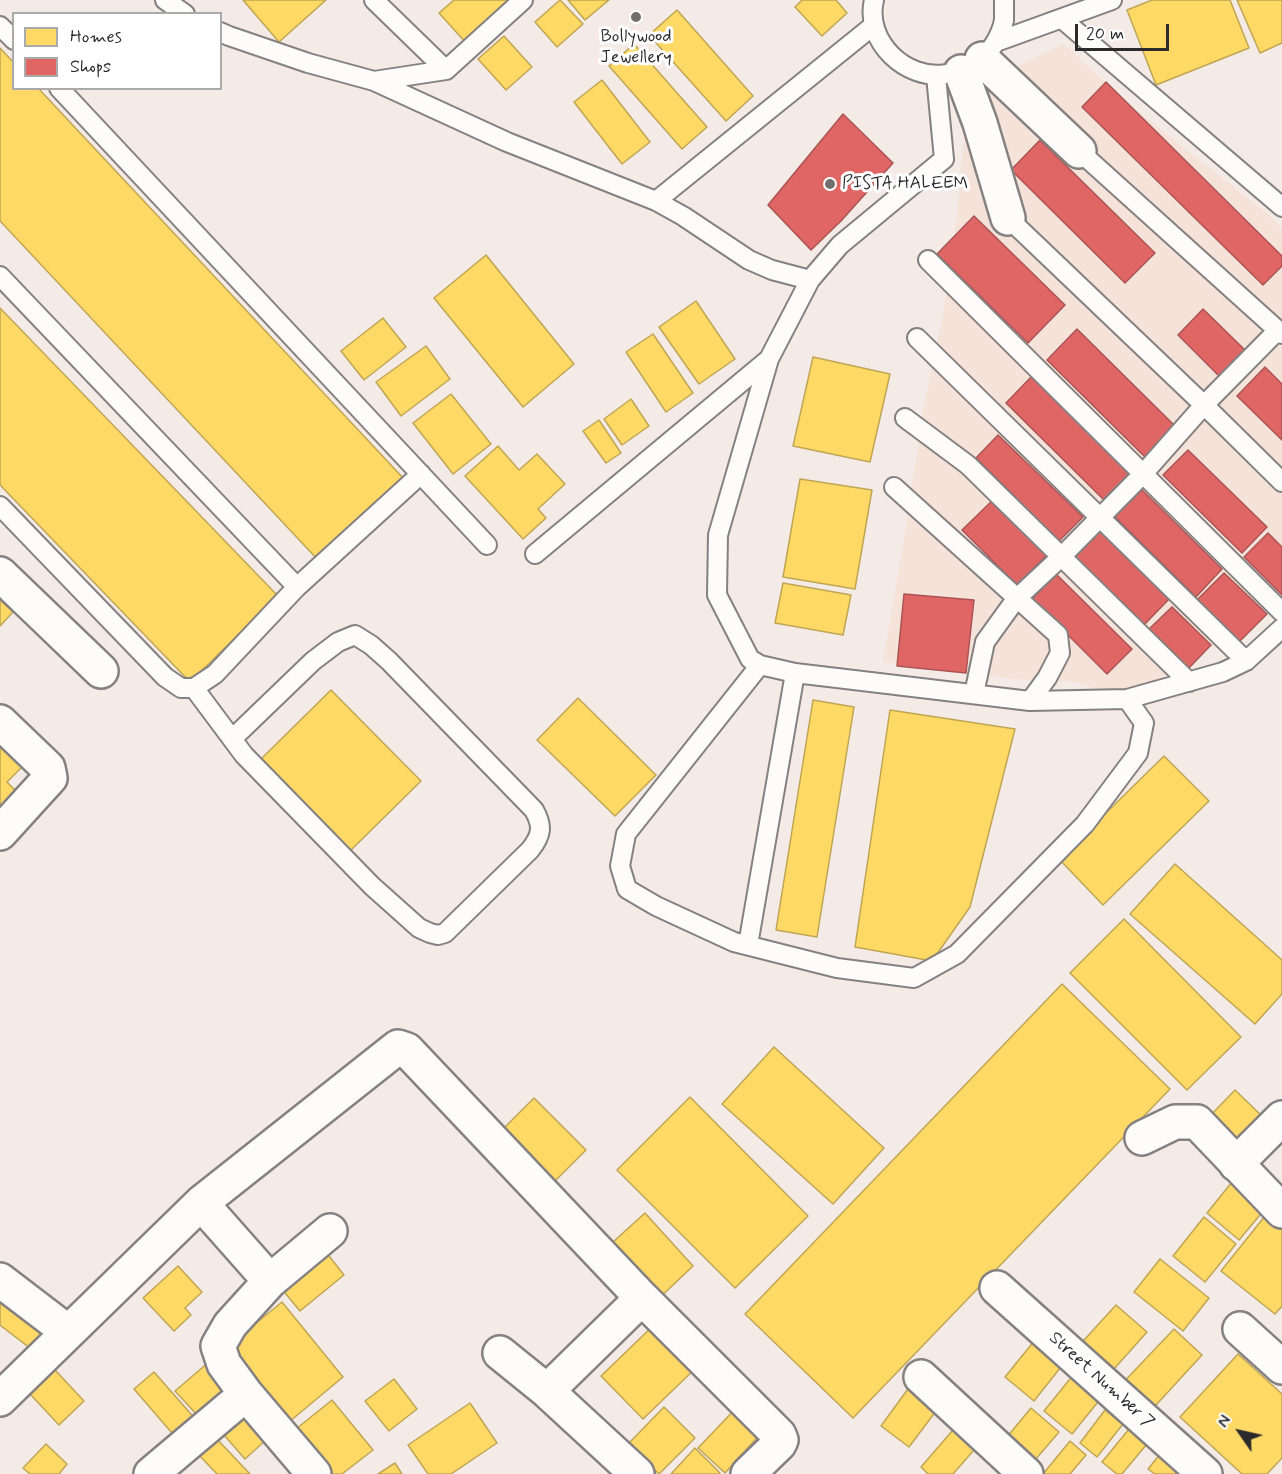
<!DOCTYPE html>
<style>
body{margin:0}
#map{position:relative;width:1282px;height:1474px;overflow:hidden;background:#f4ebe7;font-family:Mynerve,sans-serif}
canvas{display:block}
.legend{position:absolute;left:12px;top:12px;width:210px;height:78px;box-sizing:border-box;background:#fff;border:2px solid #aaa;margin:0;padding:8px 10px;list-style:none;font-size:18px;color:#2b2b2b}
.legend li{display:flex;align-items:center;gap:12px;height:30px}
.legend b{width:30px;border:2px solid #aaa}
.north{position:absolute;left:1210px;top:1402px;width:60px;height:60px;-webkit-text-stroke:4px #fff;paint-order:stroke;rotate:304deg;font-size:16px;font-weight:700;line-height:24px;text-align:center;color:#2b2b2b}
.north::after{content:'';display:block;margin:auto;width:21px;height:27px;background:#2b2b2b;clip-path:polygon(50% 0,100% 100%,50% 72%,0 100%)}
.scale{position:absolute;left:1075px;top:24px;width:94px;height:27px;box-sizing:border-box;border:3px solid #2b2b2b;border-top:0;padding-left:8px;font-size:18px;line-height:21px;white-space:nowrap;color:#2b2b2b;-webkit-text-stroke:4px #fff;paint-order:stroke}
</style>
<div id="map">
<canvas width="1282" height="1474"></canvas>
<ul class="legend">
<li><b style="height:16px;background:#ffd966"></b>Homes</li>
<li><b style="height:16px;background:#e06666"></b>Shops</li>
</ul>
<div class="north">N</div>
<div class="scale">20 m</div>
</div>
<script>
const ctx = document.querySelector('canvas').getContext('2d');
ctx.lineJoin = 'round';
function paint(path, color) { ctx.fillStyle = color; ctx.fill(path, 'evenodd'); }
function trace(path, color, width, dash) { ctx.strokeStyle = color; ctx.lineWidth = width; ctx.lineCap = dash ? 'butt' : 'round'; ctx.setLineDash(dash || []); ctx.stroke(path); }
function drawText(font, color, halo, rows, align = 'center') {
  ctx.font = font + ' Mynerve,sans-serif'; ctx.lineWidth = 6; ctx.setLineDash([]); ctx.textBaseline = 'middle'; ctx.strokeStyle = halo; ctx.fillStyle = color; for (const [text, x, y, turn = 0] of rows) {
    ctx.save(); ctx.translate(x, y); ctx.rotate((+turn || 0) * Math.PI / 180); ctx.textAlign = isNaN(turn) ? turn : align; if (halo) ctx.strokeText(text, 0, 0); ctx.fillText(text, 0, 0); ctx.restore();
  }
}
const built = new Path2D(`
 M 1064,44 L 1130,105 L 1269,215 L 1282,228 L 1282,595 L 1242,631 L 1189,659 L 1127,699 L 1075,682 L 1010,679 L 939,668 L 883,662 L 907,521 L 923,411 L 943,315 L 957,216 L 964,134 L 954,98 Z`);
const homes = new Path2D(`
 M 243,0 L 326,0 L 279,42 Z
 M 454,0 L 516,0 L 467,44 L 439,13 Z
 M 560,0 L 583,24 L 557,47 L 535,22 Z
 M 568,0 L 609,0 L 585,20 Z
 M 802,0 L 836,0 L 847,13 L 822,36 L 795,7 Z
 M 1152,0 L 1230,0 L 1249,48 L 1156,85 L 1127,10 Z
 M 1237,0 L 1282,0 L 1282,43 L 1260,53 Z
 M 677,10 L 753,96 L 726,121 L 649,35 Z
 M 504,36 L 532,67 L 506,90 L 478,59 Z
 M 634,44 L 707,127 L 682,149 L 609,66 Z
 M 0,48 L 14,63 L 14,88 L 38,88 L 405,480 L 319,561 L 0,221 Z
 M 602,80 L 650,142 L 622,164 L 574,102 Z
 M 486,255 L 574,364 L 523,407 L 434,298 Z
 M 696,301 L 735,359 L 699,384 L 659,327 Z
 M 0,308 L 278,596 L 190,682 L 0,485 Z
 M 383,318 L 406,347 L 364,380 L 341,351 Z
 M 653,334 L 693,393 L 666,412 L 626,352 Z
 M 426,346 L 450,379 L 401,416 L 376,382 Z
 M 813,357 L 890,374 L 870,462 L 793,446 Z
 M 451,394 L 491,444 L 453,474 L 413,423 Z
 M 631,399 L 649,426 L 622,445 L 604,419 Z
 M 599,420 L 621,453 L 606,463 L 583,431 Z
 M 498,446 L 519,470 L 537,454 L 565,484 L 538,509 L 546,518 L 523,539 L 465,476 Z
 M 800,479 L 872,490 L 855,589 L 783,577 Z
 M 783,583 L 851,595 L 843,635 L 775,623 Z
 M 0,600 L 13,612 L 0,626 Z
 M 331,690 L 421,781 L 349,852 L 259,761 Z
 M 578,698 L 656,775 L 615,816 L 537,740 Z
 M 813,700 L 854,707 L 817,937 L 776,930 Z
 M 890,710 L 1015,729 L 970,907 L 932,961 L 855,947 Z
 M 0,739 L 25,764 L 7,782 L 18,793 L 0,811 Z
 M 1164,756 L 1209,801 L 1103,905 L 1059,859 Z
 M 1175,864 L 1282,960 L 1282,994 L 1255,1024 L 1130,914 Z
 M 1124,919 L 1241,1037 L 1187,1090 L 1070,973 Z
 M 1062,984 L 1170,1089 L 853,1418 L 745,1314 Z
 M 774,1047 L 884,1148 L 833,1204 L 722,1104 Z
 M 1235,1090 L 1266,1120 L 1237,1150 L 1206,1120 Z
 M 690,1097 L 808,1216 L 735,1288 L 617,1170 Z
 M 534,1098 L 586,1150 L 550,1186 L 498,1134 Z
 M 1232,1182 L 1265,1209 L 1239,1240 L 1207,1213 Z
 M 645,1213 L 693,1266 L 652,1305 L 603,1251 Z
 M 1265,1216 L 1282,1230 L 1282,1306 L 1275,1314 L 1221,1271 Z
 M 1204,1217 L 1236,1244 L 1205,1282 L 1173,1256 Z
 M 326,1252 L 344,1275 L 300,1311 L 281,1288 Z
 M 1160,1259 L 1209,1298 L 1183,1331 L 1134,1292 Z
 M 178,1266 L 202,1292 L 185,1308 L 191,1315 L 174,1331 L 143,1298 Z
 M 0,1287 L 58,1331 L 39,1355 L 0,1325 Z
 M 282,1302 L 343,1377 L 289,1422 L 228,1346 Z
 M 1116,1305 L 1147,1332 L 1106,1378 L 1075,1350 Z
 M 658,1321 L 700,1364 L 643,1419 L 601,1376 Z
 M 1174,1329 L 1202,1355 L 1145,1417 L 1116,1390 Z
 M 1039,1335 L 1068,1358 L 1034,1401 L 1005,1377 Z
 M 1238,1354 L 1282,1394 L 1282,1458 L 1267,1474 L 1242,1474 L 1180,1417 Z
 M 210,1361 L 233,1387 L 199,1417 L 175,1391 Z
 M 1078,1369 L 1106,1392 L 1072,1434 L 1044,1411 Z
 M 55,1370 L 84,1401 L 59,1425 L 30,1394 Z
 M 154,1372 L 198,1422 L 178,1440 L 134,1389 Z
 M 394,1379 L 417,1409 L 389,1431 L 365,1401 Z
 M 913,1382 L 942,1403 L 909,1447 L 881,1426 Z
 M 332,1400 L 373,1450 L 342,1474 L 332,1474 L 296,1429 Z
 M 470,1403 L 497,1443 L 451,1474 L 428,1474 L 408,1445 Z
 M 739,1405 L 765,1429 L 725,1473 L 698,1448 Z
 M 664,1407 L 695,1438 L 659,1474 L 628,1444 Z
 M 239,1408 L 267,1439 L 245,1459 L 217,1427 Z
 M 1031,1408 L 1059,1432 L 1029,1467 L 1002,1443 Z
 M 1105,1410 L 1123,1424 L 1097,1457 L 1080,1443 Z
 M 959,1423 L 981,1442 L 953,1474 L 928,1474 L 921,1467 Z
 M 1129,1429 L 1147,1444 L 1122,1474 L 1117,1474 L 1102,1462 Z
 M 215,1437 L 250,1474 L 217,1474 L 197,1453 Z
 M 1070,1441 L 1086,1455 L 1070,1474 L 1043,1474 Z
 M 46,1444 L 67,1464 L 59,1474 L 30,1474 L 23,1468 Z
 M 695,1448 L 720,1473 L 719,1474 L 671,1474 Z
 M 1165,1448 L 1198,1474 L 1155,1474 L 1148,1469 Z
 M 395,1463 L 402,1474 L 378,1474 Z`);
const shops = new Path2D(`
 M 1106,82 L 1282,256 L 1282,266 L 1263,285 L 1082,107 Z
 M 843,114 L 893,163 L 841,221 L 811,250 L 768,205 Z
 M 1040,140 L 1155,253 L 1125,283 L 1011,170 Z
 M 974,216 L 1065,305 L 1028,343 L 937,254 Z
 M 1203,309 L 1246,351 L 1220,377 L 1178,335 Z
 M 1077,329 L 1175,426 L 1145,457 L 1047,360 Z
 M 1265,367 L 1282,384 L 1282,440 L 1237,396 Z
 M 1033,375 L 1133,473 L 1105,501 L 1006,403 Z
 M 998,435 L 1083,517 L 1059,541 L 976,458 Z
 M 1188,450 L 1267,527 L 1242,553 L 1163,475 Z
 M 1139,487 L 1222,569 L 1196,597 L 1112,514 Z
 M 995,498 L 1050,552 L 1017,585 L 962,530 Z
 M 1101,530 L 1170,598 L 1142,627 L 1073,558 Z
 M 1268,533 L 1282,547 L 1282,595 L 1244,557 Z
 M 1224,573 L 1267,614 L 1239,642 L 1197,600 Z
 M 1056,574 L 1132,649 L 1107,674 L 1032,599 Z
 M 904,594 L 974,600 L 966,673 L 897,666 Z
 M 1172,607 L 1211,645 L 1188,669 L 1148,630 Z`);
const lane = new Path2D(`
 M 165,0 L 185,14
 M 374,0 L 446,70
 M 874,0 C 864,41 906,81 946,74
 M 1062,19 L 1282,207
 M 0,26 L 14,40
 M 220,32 L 229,36 L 308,63 L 374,81 L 507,142 L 656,201 L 683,216 L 749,260 L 772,270 L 810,280
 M 996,42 L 1112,0
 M 977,62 C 990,54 1001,36 1004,20 C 1004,14 1004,7 1004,0
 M 936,76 L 944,159 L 840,245 L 810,280 L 769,359 L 718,535 L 717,595 L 750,659 L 760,665 L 795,673 L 1030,701 L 1127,699 L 1223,672 L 1246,661 L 1282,628
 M 374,81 L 446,70 L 523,0
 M 59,88 L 487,545
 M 1079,151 L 1282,334
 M 656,201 L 874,25
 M 1008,218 L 1204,405 L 1282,482
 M 928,260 L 1282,612
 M 0,276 L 297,587
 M 917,338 L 1246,661
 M 905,418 L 968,465 L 1189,682
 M 894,487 L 1058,635 L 1060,653 L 1047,678 L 1030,701
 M 0,506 L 165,677 L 181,688 L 194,688 L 215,674 L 297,587 L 421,474
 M 535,554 L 769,359
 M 760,665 L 626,834 L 620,866 L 627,889 L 656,906 L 734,942 L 837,968 L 914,978 L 957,954 L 1085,824 L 1138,753 L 1144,723 L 1127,699
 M 194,688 L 244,755 L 372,886 L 419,928 L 430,933 L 438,935 L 445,933 L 530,850 C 542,835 543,826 534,810 L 389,661 L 371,645 L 355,635 L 338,642 L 313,661 L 232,739
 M 974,694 L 985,642 L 1016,599 L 1061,557 L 1143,474 L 1204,405 L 1278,330
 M 748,945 L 795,673`);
const street = new Path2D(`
 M 982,59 L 1079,151
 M 961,72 L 980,123 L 1008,218
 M 0,574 L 101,671
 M 0,722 L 48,768 L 50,778 L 0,833
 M 1142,1138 L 1175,1122 L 1197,1122 L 1282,1211
 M 1236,1164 L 1282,1118
 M 201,1203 L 270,1281 L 230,1325 L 218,1346 L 224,1364 L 246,1394 L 314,1474
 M 0,1280 L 68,1332
 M 270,1281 L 330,1231
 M 997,1288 L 1205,1474
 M 642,1298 L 779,1435 L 781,1440 L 779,1444 L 748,1474
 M 1240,1329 L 1282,1367
 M 500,1353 L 547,1391 L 637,1474
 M 921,1377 L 1026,1474
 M 0,1399 L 201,1203 L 398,1047 L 407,1050 L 642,1298 L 547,1391
 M 151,1474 L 246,1394`);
const markers = [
 [636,17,6,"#716e6d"],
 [830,184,6,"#716e6d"]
];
const poiNames = [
 ["Bollywood",636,37],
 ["Jewellery",636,58],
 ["PISTA HALEEM",842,184,"left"]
];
const streetNames = [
 ["Street Number 7",1101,1381,42]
];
paint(built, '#f5e2d9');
paint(homes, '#ffd966');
trace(homes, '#bfa554', 1.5);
paint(shops, '#e06666');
trace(shops, '#aa5454', 1.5);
trace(lane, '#858180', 22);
trace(street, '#858180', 38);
trace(lane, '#fdfcfb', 18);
trace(street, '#fdfcfb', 33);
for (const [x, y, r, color] of markers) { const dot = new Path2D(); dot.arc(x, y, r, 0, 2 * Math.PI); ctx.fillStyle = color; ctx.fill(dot); trace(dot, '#fff', 2); }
drawText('18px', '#2b2b2b', '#fff', poiNames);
drawText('18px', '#2b2b2b', '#fff', streetNames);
</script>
